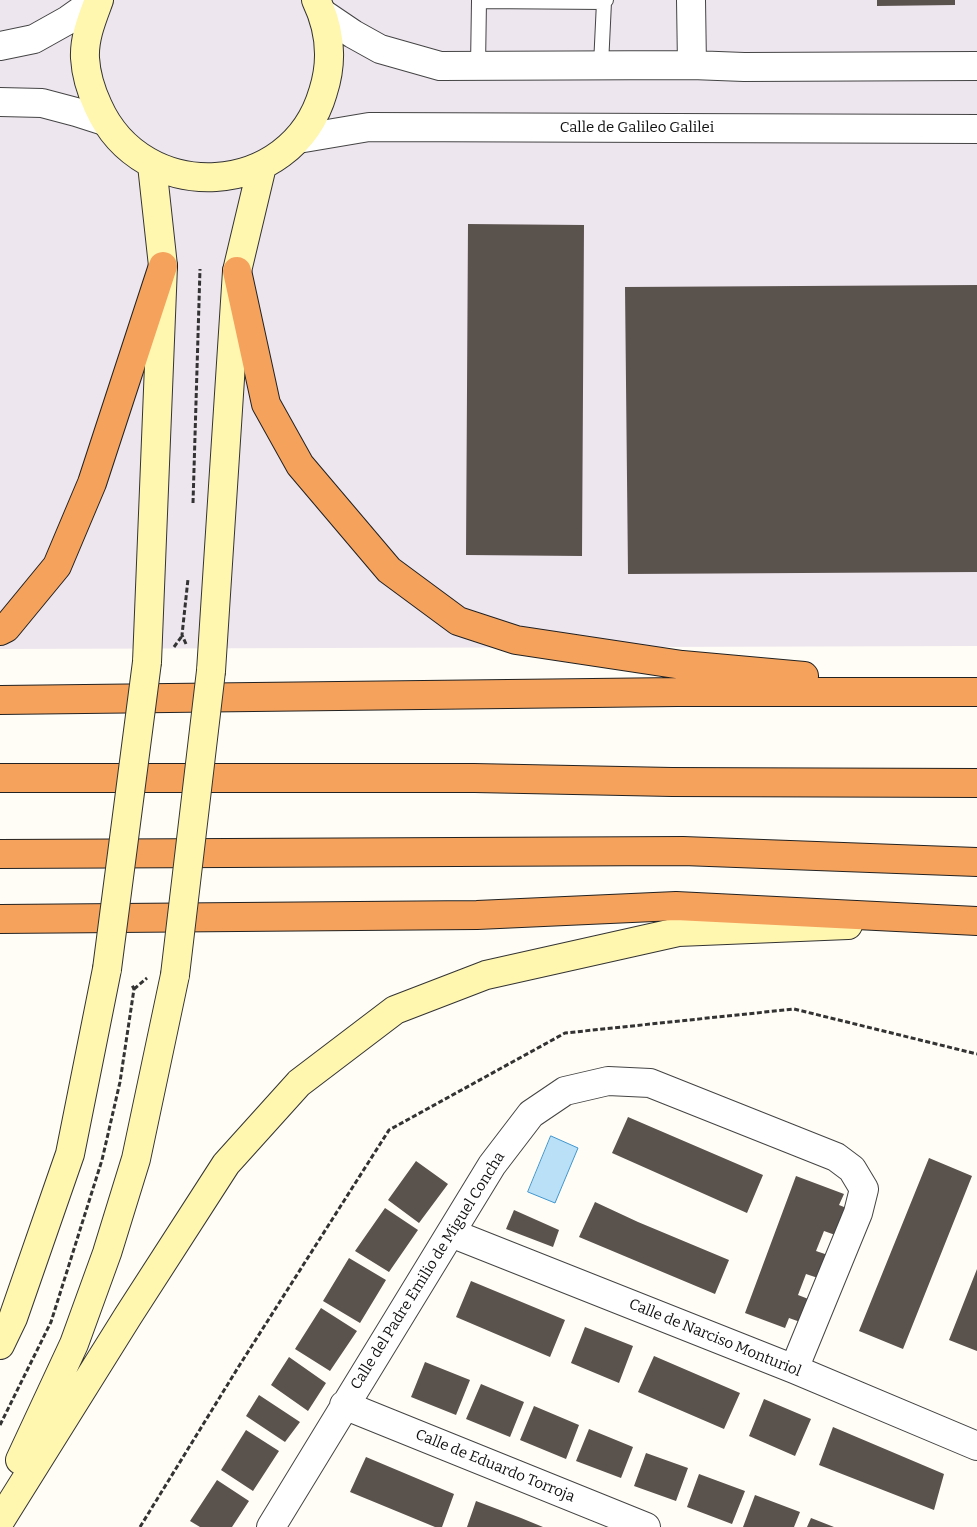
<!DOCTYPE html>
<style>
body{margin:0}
canvas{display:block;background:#fffdf5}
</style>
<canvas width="977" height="1527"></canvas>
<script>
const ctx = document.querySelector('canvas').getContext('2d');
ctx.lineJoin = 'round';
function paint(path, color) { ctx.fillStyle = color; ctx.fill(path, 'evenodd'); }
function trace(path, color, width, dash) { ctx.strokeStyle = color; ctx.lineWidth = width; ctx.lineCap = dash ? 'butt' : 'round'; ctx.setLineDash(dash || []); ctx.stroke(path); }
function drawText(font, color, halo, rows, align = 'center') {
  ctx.font = font + ' Bitter,serif'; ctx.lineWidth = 5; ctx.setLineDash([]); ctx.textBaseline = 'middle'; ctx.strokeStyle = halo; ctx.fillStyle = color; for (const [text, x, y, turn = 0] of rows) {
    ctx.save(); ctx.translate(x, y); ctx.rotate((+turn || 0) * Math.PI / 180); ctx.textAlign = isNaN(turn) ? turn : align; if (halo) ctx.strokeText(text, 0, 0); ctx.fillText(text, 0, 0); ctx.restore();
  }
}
const industrial = new Path2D(`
 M 0,0 L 977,0 L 977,646 L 0,649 Z`);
const water = new Path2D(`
 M 551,1136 L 578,1148 L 555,1203 L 528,1192 Z`);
const building = new Path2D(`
 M 877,0 L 955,0 L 955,5 L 877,6 Z
 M 468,224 L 584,225 L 582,556 L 466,555 Z
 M 977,285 L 977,572 L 628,574 L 625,287 Z
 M 628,1117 L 763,1175 L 747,1213 L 612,1153 Z
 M 929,1158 L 972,1176 L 903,1349 L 859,1331 Z
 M 416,1161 L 448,1184 L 419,1223 L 388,1200 Z
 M 796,1176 L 844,1194 L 839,1205 L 849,1209 L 838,1236 L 824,1231 L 816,1251 L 831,1256 L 821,1279 L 806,1274 L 798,1295 L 811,1300 L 803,1323 L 789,1318 L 785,1328 L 745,1313 Z
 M 595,1202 L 638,1222 L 729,1260 L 715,1294 L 579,1237 Z
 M 385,1208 L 418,1230 L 389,1272 L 355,1251 Z
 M 514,1210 L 559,1230 L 553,1247 L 506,1229 Z
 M 349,1258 L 386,1280 L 360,1323 L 323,1301 Z
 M 977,1269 L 977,1351 L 949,1340 Z
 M 471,1281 L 565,1320 L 550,1357 L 456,1317 Z
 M 321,1308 L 357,1331 L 330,1371 L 295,1349 Z
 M 585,1327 L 633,1346 L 619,1383 L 571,1363 Z
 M 654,1356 L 740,1393 L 724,1429 L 638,1392 Z
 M 289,1357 L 326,1383 L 308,1411 L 271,1385 Z
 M 425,1362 L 470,1380 L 456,1415 L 411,1397 Z
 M 481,1384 L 524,1402 L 510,1437 L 466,1419 Z
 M 259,1395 L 300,1422 L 285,1442 L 246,1416 Z
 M 764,1399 L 811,1419 L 795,1456 L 749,1436 Z
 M 534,1406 L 579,1425 L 566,1459 L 520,1440 Z
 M 833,1427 L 944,1474 L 934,1510 L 819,1465 Z
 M 589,1429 L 633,1447 L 621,1478 L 576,1461 Z
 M 246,1430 L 279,1451 L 253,1491 L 221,1470 Z
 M 646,1453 L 688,1468 L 676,1501 L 634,1486 Z
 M 366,1457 L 454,1494 L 442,1527 L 435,1527 L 350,1492 Z
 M 699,1474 L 745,1491 L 732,1524 L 687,1507 Z
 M 217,1480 L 249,1501 L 232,1527 L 200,1527 L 190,1521 Z
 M 755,1495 L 800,1512 L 794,1527 L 743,1527 Z
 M 476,1501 L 521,1518 L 543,1527 L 467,1527 Z
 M 811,1518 L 834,1527 L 807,1527 Z`);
const path = new Path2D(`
 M 193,503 L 200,269
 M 186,644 L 182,635 L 188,579
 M 174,647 L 182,636
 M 134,989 L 147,978
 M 0,1425 L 51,1322 L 102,1160 L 120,1082 L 134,989 L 132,985
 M 140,1527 L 239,1366 L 389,1130 L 565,1033 L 794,1009 L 977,1054`);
const lane = new Path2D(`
 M 601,65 L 604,2 L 606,0
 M 478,66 L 479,1 L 604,2`);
const street = new Path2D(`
 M 691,0 L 692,65
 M 322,13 L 353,34 L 380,49 L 440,66 L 692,65 L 744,67 L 977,66
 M 0,46 L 34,39 L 68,20 L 96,0
 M 0,102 L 42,103 L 76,112 L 104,121
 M 298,139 L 369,127 L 977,129
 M 451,1233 L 794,1369 L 977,1446
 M 344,1405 L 646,1527
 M 271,1527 L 492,1165 L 531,1114 L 565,1091 L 608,1081 L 650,1083 L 836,1157 L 852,1169 L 864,1189 L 858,1213 L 794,1369`);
const secondary = new Path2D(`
 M 99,0 C 92,19 84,38 85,58 C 86,75 91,91 98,106 C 143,207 292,199 323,92 C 333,61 330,29 316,0
 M 147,662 L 163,266 L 152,165
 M 211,671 L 237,271 L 262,166
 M 0,1345 L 13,1318 L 70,1154 L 107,969
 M 20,1460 L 74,1344 L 107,1253 L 136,1159 L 175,975
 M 0,1521 L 128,1316 L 226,1164 L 299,1083 L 395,1010 L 486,975 L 678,932 L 848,925`);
const highway = new Path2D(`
 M 237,271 L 266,404 L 300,465 L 389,570 L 458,621 L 516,640 L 682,665 L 804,676
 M 0,631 L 6,628 L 57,566 L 92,483 L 163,266
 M 0,700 L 677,692 L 977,692
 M 0,778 L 474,778 L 672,782 L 977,783
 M 0,854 L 683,851 L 977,862
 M 0,919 L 477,915 L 676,906 L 977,921`);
const secondaryBridge = new Path2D(`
 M 107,969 L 147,662
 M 175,975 L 211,671`);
const streetNames = [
 ["Calle de Galileo Galilei",637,128],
 ["Calle del Padre Emilio de Miguel Concha",428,1271,-58],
 ["Calle de Narciso Monturiol",715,1338,22],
 ["Calle de Eduardo Torroja",495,1466,22]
];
paint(industrial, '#eee6ef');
paint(water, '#b9e0f7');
trace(water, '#3f96cf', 1);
paint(building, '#5a524d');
trace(lane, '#444', 16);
trace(street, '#444', 30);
trace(secondary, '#333', 30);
trace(highway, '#222', 30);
trace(path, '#333', 3, [5, 2.5]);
trace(lane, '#fff', 14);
trace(street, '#fff', 28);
trace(secondary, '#fff6b0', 28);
trace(highway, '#f5a25d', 28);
trace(secondaryBridge, '#333', 30, []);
trace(secondaryBridge, '#fff6b0', 28);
drawText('15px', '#111', '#fff', streetNames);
</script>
